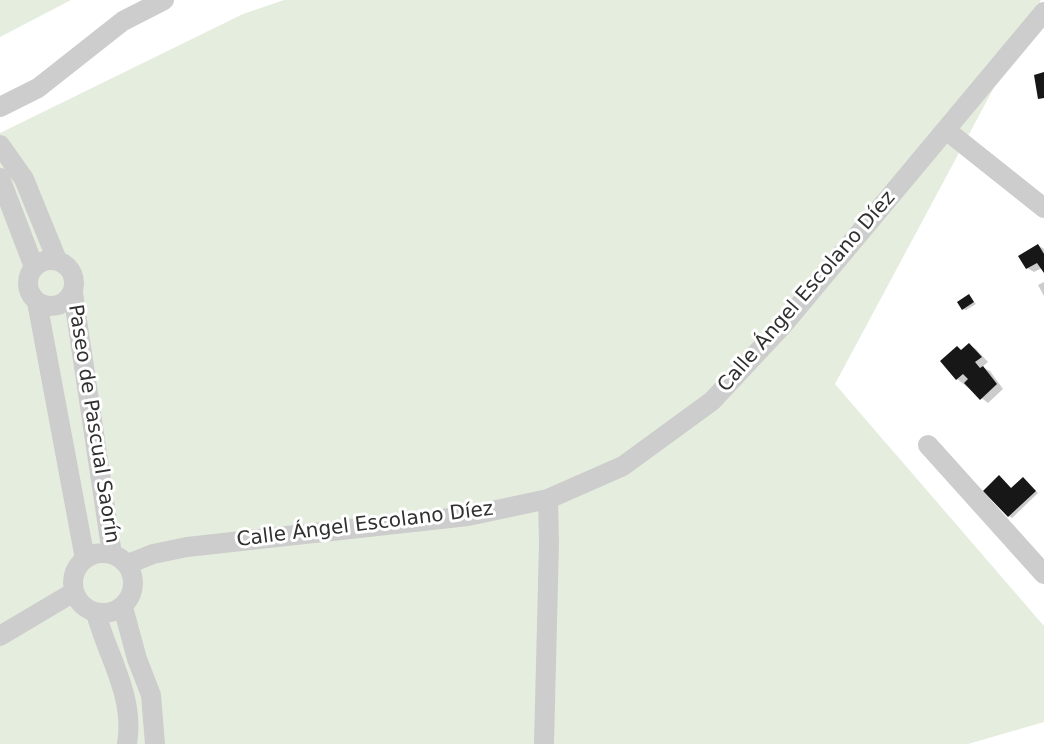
<!DOCTYPE html>
<meta charset="utf-8">
<style>
body{margin:0}
canvas{display:block;background:#fff}
</style>
<canvas width="1044" height="744"></canvas>
<script>
const ctx = document.querySelector('canvas').getContext('2d');
ctx.lineJoin = 'round';
function paint(path, color) { ctx.fillStyle = color; ctx.fill(path, 'evenodd'); }
function trace(path, color, width, dash) { ctx.strokeStyle = color; ctx.lineWidth = width; ctx.lineCap = dash ? 'butt' : 'round'; ctx.setLineDash(dash || []); ctx.stroke(path); }
function drawText(font, color, halo, rows, align = 'center') {
  ctx.font = font + ' "DejaVu Sans",sans-serif'; ctx.lineWidth = 6; ctx.setLineDash([]); ctx.textBaseline = 'middle'; ctx.strokeStyle = halo; ctx.fillStyle = color; for (const [text, x, y, turn = 0] of rows) {
    ctx.save(); ctx.translate(x, y); ctx.rotate((+turn || 0) * Math.PI / 180); ctx.textAlign = isNaN(turn) ? turn : align; if (halo) ctx.strokeText(text, 0, 0); ctx.fillText(text, 0, 0); ctx.restore();
  }
}
const green = new Path2D(`
 M 0,0 L 71,0 L 0,37 Z
 M 284,0 L 1041,0 L 835,384 L 1044,626 L 1044,722 L 968,744 L 0,744 L 0,133 L 243,14 Z`);
const shadow = new Path2D(`
 M 1038,245 L 1044,249 L 1044,271 L 1042,268 L 1034,272 L 1027,268 Z
 M 1044,282 L 1044,296 L 1038,285 Z
 M 969,296 L 976,304 L 966,310 L 963,309 Z
 M 969,345 L 976,349 L 988,362 L 982,367 L 990,371 L 1003,389 L 988,403 L 957,379 L 962,351 Z
 M 1026,481 L 1038,493 L 1012,518 L 1009,516 L 1012,489 Z`);
const building = new Path2D(`
 M 1044,72 L 1044,98 L 1038,99 L 1034,75 Z
 M 1038,244 L 1044,254 L 1044,273 L 1037,263 L 1026,269 L 1018,256 Z
 M 969,294 L 974,302 L 962,310 L 957,302 Z
 M 969,343 L 982,357 L 975,362 L 980,368 L 983,366 L 997,384 L 980,400 L 964,383 L 968,379 L 963,374 L 956,380 L 940,361 L 957,346 L 961,350 Z
 M 999,475 L 1011,488 L 1023,477 L 1036,491 L 1008,517 L 983,491 Z`);
const street = new Path2D(`
 M 0,107 L 38,88 L 123,21 L 164,0
 M 946,130 L 1044,208
 M 0,145 L 24,179 L 57,260
 M 0,178 L 34,267
 M28 283a23 23 0 1 1 46 0a23 23 0 1 1-46 0Z
 M 73,293 L 112,554
 M 37,302 L 85,559
 M 928,445 L 1044,574
 M73 583a30 30 0 1 1 60 0a30 30 0 1 1-60 0Z
 M 128,564 L 153,554 L 187,547 L 468,516 L 548,499 L 623,466 L 712,401 L 782,326 L 1044,12
 M 123,607 L 137,659 L 151,695 L 155,744
 M 96,613 C 108,658 135,696 127,744
 M 0,636 L 74,592
 M 544,744 L 549,543 L 548,499`);
const streetNames = [
 ["Calle Ángel Escolano Díez",807,292,-49],
 ["Paseo de Pascual Saorín",93,424,81],
 ["Calle Ángel Escolano Díez",365,525,-7]
];
paint(green, '#e5eede');
paint(shadow, '#0003');
paint(building, '#171717');
trace(street, '#cdcdcd', 20);
drawText('20px', '#303030', '#fff', streetNames);
</script>
